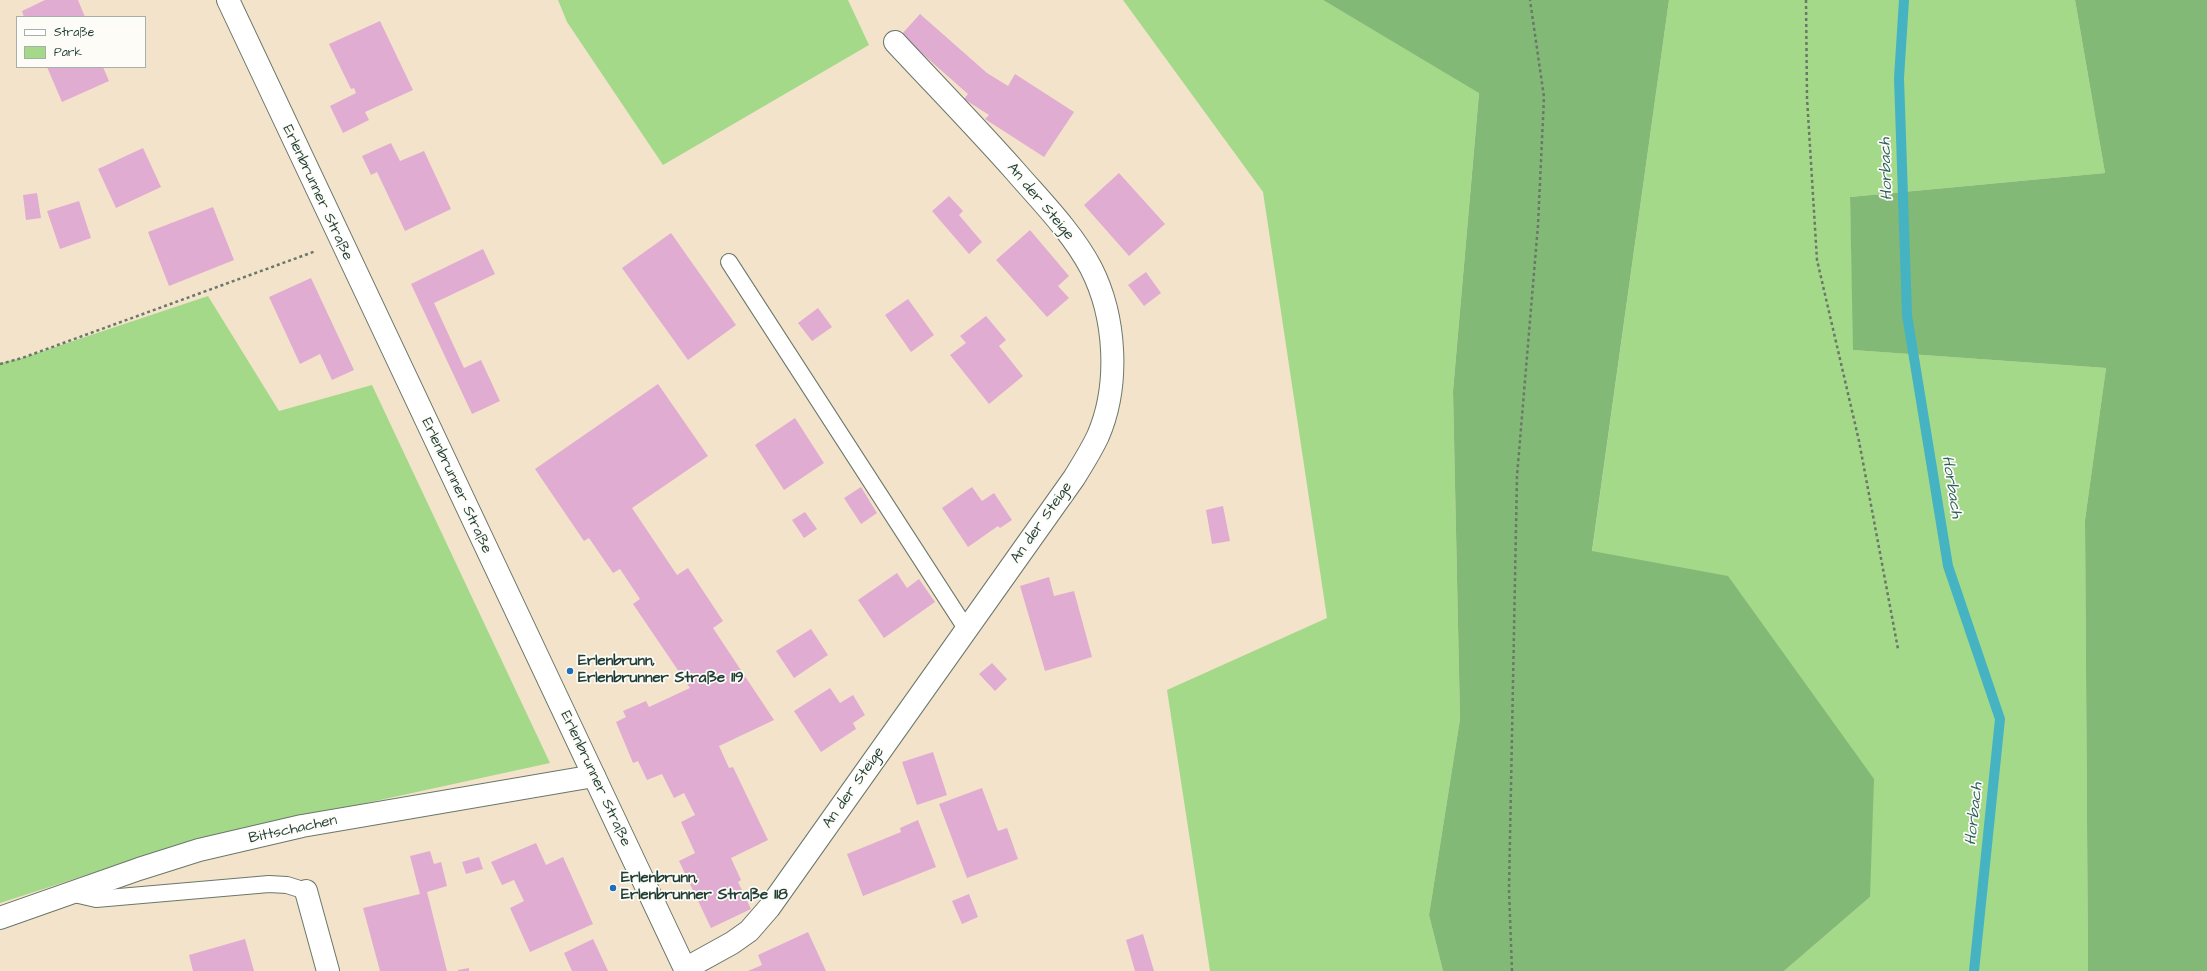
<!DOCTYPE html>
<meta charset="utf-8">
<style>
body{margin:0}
#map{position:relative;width:2207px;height:971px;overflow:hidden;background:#f4e3cb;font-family:"Architects Daughter",sans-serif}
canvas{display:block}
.legend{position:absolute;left:16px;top:16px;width:130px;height:52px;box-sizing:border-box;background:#fdfcf7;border:1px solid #a4b0a9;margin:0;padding:5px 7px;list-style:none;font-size:12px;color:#1f3d34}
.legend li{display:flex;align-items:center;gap:8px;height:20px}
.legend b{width:20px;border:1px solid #a4b0a9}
</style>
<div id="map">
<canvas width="2207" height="971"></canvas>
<ul class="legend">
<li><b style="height:5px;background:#fff"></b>Straße</li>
<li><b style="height:11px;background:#a4d98a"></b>Park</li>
</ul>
</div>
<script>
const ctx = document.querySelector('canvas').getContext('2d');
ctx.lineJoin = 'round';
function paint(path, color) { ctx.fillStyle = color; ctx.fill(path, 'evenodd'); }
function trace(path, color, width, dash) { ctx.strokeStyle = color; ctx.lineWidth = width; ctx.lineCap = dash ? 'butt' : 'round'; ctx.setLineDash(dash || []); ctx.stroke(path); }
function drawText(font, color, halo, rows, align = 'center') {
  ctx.font = font + ' "Architects Daughter",sans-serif'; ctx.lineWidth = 3.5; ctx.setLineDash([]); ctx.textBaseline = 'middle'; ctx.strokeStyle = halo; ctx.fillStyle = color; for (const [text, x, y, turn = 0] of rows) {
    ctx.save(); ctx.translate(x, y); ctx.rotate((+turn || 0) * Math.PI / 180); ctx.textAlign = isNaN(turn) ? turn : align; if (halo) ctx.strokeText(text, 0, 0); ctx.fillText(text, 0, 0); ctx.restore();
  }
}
const green = new Path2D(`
 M 558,0 L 848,0 L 869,45 L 663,165 L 567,22 Z
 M 1123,0 L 1323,0 L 1479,92 L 1453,391 L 1460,719 L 1429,915 L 1443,971 L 1210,971 L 1167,690 L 1327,618 L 1263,192 Z
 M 1669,0 L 2075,0 L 2105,173 L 1850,197 L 1854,350 L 2106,368 L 2085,520 L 2088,971 L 1784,971 L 1870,897 L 1592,552 Z
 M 208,296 L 279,411 L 372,385 L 550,763 L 192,841 L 0,903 L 0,363 L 22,358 Z`);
const forest = new Path2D(`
 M 1323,0 L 1669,0 L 1592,551 L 1728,576 L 1874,779 L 1870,897 L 1784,971 L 1443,971 L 1429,915 L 1460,719 L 1453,391 L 1479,93 Z
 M 2075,0 L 2207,0 L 2207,971 L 2088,971 L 2085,520 L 2106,368 L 1853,350 L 1850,197 L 2105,173 Z`);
const stream = new Path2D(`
 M 1904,0 L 1899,78 L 1907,315 L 1948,566 L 2000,719 L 1974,971`);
const building = new Path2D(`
 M 45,0 L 78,0 L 85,17 L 24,17 L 22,11 Z
 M 920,14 L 987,73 L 1008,86 L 1015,74 L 1074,112 L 1044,157 L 985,119 L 989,115 L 964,99 L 968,94 L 901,35 Z
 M 380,21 L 413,90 L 365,112 L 369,120 L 343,133 L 330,106 L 356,93 L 354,88 L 351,89 L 329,44 Z
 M 47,67 L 103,67 L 109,81 L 62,102 Z
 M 391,143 L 400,161 L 424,151 L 451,209 L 405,231 L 377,172 L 371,175 L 362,156 Z
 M 143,148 L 161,187 L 116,208 L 98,169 Z
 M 1119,173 L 1165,224 L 1129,256 L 1084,205 Z
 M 37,193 L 41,218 L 26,220 L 23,195 Z
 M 949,196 L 963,211 L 959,215 L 982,242 L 969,254 L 932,211 Z
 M 79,201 L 91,238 L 60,249 L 47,211 Z
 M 213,207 L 234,260 L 169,286 L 148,232 Z
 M 1030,230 L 1069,276 L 1058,286 L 1069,298 L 1047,317 L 996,260 Z
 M 671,233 L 736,325 L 688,360 L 622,268 Z
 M 483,249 L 495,274 L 434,303 L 464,368 L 481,360 L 500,401 L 472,414 L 411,284 Z
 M 1146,272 L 1161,293 L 1144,306 L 1128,285 Z
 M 311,278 L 354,370 L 332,380 L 320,354 L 300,364 L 269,297 Z
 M 908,299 L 934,335 L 911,352 L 885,315 Z
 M 818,308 L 832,327 L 812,341 L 798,323 Z
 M 986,316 L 1006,340 L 999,346 L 1023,376 L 989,404 L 950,355 L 966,343 L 960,336 Z
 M 658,384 L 708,456 L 632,508 L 677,575 L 688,568 L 723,621 L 713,628 L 774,720 L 719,746 L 729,768 L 733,767 L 768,840 L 731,858 L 741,880 L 738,882 L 751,909 L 711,928 L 679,861 L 695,853 L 681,822 L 695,815 L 684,793 L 674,798 L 662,774 L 647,780 L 638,761 L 633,763 L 616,722 L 626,717 L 623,711 L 646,701 L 649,707 L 690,688 L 633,604 L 640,599 L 620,569 L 613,573 L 589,538 L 584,541 L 535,469 Z
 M 795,418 L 824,463 L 784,490 L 755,445 Z
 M 861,487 L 877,513 L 861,524 L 844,498 Z
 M 972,487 L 982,501 L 994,493 L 1012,520 L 1000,528 L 998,526 L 968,547 L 942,508 Z
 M 1223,506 L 1230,541 L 1212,544 L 1206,510 Z
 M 805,512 L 817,529 L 804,538 L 792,520 Z
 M 897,573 L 907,588 L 919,579 L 935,602 L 884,638 L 858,600 Z
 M 1049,577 L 1054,596 L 1074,591 L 1092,657 L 1045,671 L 1020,586 Z
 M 811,629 L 828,655 L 794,678 L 776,651 Z
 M 992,663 L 1007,679 L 995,691 L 979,674 Z
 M 830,688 L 840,703 L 853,695 L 865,715 L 853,723 L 856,729 L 821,752 L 794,711 Z
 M 933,752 L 947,795 L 917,805 L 902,762 Z
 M 982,788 L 998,831 L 1007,828 L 1018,859 L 967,878 L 939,804 Z
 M 918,820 L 936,867 L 863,896 L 847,854 L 901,832 L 900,828 Z
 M 536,843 L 546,865 L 563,857 L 593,924 L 530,952 L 510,908 L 524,901 L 514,880 L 502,885 L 491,862 Z
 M 430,851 L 434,864 L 441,862 L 447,886 L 427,892 L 447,971 L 380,971 L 363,908 L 420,894 L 410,856 Z
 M 479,857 L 483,869 L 466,874 L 462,862 Z
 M 969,894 L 978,917 L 962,924 L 952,901 Z
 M 808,932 L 826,971 L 748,971 L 762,965 L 758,955 Z
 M 1143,934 L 1154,971 L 1135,971 L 1126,940 Z
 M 245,939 L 254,971 L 193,971 L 189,955 Z
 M 593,939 L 608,971 L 572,971 L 564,953 Z
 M 469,968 L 469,971 L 458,971 L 458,970 Z`);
const path = new Path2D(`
 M 1806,0 L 1807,98 L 1817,260 L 1859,441 L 1898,649
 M 0,364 L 22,358 L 316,251
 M 1512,971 L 1509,890 L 1517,476 L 1538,225 L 1544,97 L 1530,0`);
const service = new Path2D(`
 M 729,262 L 967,630
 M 70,893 L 96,899 L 269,884 L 287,885 L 306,891`);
const minor = new Path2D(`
 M 306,891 L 328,971
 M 0,918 L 139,869 L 199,850 L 302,826 L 594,776
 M 685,969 L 732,943 L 749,931 L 769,908 L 1074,478 C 1082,465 1091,451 1098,436 C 1120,385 1116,317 1091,268 C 1072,232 1041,201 1015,171 C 976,127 935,85 895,42`);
const tertiary = new Path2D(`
 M 228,0 L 686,971`);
const markers = [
 [570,671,4,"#1f6fb2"],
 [613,888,4,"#1f6fb2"]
];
const streetNames = [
 ["Erlenbrunner Straße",317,193,65],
 ["An der Steige",1040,202,50],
 ["Erlenbrunner Straße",456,486,65],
 ["An der Steige",1042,523,-55],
 ["Erlenbrunner Straße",595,779,65],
 ["An der Steige",854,788,-55],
 ["Bittschachen",293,830,-12]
];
const poiNames = [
 ["Erlenbrunn,",578,662],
 ["Erlenbrunner Straße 119",578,679],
 ["Erlenbrunn,",621,879],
 ["Erlenbrunner Straße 118",621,896]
];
const waterNames = [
 ["Horbach",1887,169,-92],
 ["Horbach",1951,487,81],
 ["Horbach",1975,814,-84]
];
paint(green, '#a4d98a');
paint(forest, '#83b976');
trace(stream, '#45b3c1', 10);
paint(building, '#e0acd1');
trace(service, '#6a7769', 18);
trace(minor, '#6a7769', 24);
trace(tertiary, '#6a7769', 24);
trace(path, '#6a7769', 2.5, [3, 3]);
trace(service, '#fff', 16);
trace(minor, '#fff', 22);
trace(tertiary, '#fff', 22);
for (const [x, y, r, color] of markers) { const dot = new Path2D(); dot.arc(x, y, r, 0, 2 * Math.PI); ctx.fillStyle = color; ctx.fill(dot); trace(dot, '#fdfcf7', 1.5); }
drawText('15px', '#1f3d34', '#fdfcf7', streetNames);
drawText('bold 15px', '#1f3d34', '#fdfcf7', poiNames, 'left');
drawText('italic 16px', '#2a605e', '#fdfcf7', waterNames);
</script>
